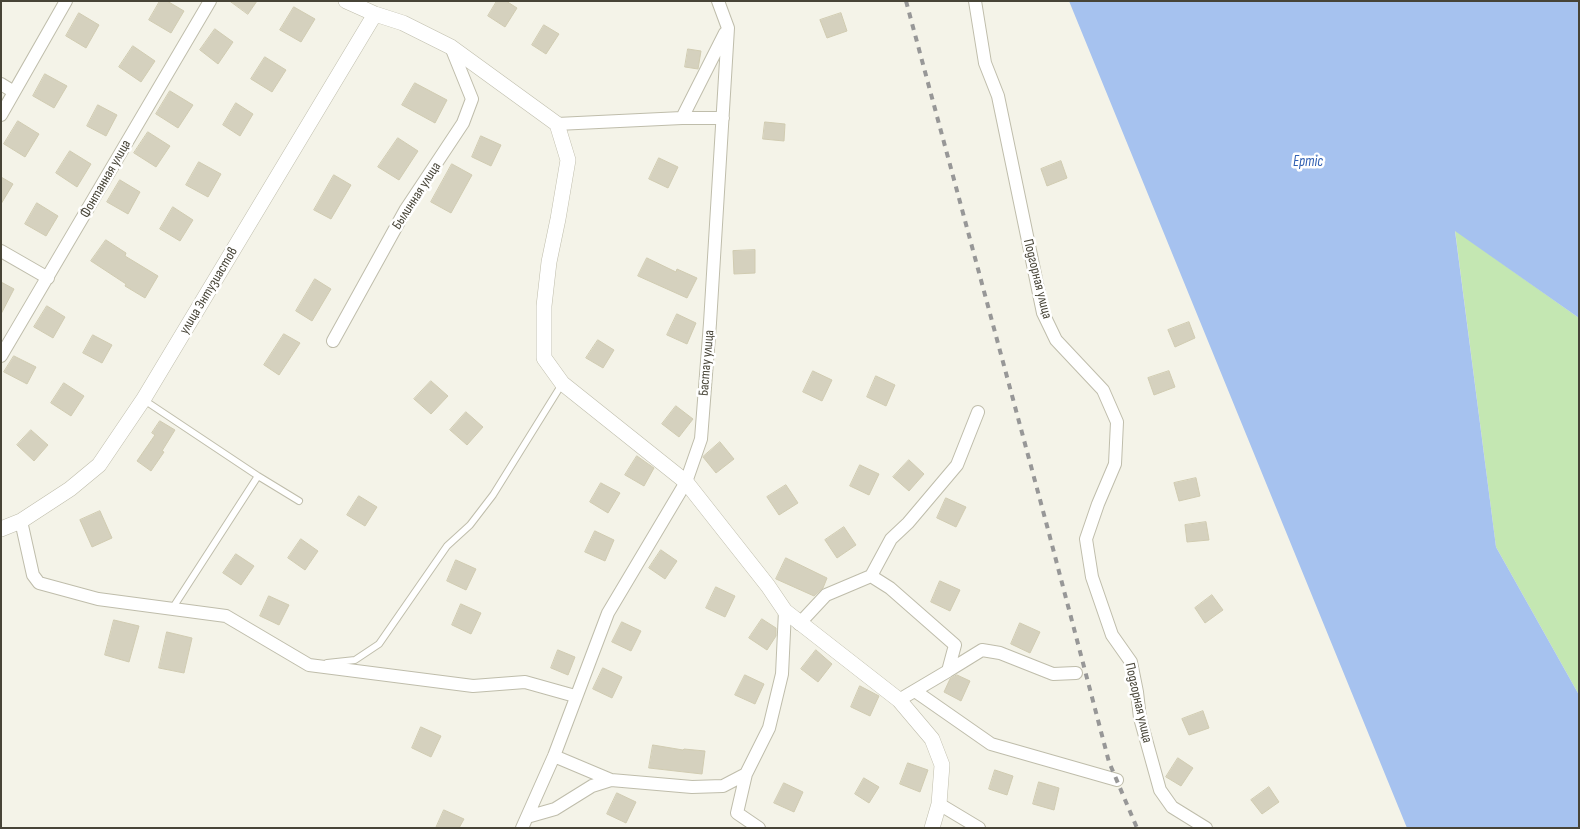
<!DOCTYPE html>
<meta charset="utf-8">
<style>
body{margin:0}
#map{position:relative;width:1580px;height:829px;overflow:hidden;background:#f4f3e8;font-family:"Sofia Sans Condensed",sans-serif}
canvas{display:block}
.frame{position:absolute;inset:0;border:2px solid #474437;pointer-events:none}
</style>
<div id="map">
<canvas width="1580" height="829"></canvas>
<div class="frame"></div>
</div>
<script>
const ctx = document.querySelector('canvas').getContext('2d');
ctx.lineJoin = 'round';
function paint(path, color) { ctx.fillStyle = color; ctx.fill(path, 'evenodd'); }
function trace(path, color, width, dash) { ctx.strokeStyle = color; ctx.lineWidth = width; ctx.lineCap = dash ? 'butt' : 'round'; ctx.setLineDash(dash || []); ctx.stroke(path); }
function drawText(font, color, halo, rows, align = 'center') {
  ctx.font = font + ' "Sofia Sans Condensed",sans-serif'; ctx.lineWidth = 5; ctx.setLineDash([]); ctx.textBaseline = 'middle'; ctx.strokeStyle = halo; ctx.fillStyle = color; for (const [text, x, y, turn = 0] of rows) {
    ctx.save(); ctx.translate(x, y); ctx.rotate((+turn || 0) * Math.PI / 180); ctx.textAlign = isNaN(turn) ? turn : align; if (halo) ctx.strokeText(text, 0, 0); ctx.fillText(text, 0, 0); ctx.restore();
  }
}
const green = new Path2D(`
 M 1455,230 L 1579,318 L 1579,695 L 1496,547 Z`);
const water = new Path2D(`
 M 1069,1 L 1579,1 L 1579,318 L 1455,231 L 1496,547 L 1579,695 L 1579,828 L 1407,828 Z`);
const building = new Path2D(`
 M 160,1 L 167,1 L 184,11 L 171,33 L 149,20 Z
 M 230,1 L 257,1 L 248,14 Z
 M 497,1 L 506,1 L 517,8 L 505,27 L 488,16 Z
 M 294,7 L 315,19 L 301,42 L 280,30 Z
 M 79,13 L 99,25 L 86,48 L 66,36 Z
 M 841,13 L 847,31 L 827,38 L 820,20 Z
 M 544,25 L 559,34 L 546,54 L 532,45 Z
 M 215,29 L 233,42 L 218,64 L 200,50 Z
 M 133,46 L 155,61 L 141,82 L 119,67 Z
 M 688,49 L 701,51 L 698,69 L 685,67 Z
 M 265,57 L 286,70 L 272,92 L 251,79 Z
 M 45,74 L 67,86 L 54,108 L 33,96 Z
 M 415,83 L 447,100 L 435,123 L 402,105 Z
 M 170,91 L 193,105 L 178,128 L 156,114 Z
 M 236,103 L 253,114 L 240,136 L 223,125 Z
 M 98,105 L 117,115 L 106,136 L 87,126 Z
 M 18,121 L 39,134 L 25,157 L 4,144 Z
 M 765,122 L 785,124 L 784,141 L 763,139 Z
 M 148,132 L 170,146 L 156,167 L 134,153 Z
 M 481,136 L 501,145 L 491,166 L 472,157 Z
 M 398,138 L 418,151 L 399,180 L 378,167 Z
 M 70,151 L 91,164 L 77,187 L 56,173 Z
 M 659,158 L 678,167 L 668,188 L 649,179 Z
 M 1061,161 L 1067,178 L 1047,186 L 1041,169 Z
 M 199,162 L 221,174 L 208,197 L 186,185 Z
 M 452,164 L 472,175 L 451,213 L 431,202 Z
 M 334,175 L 351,185 L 331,219 L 314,210 Z
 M 1,177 L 13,184 L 1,204 Z
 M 120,180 L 140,192 L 128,214 L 107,202 Z
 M 37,203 L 58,216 L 46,236 L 25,224 Z
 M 173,207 L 193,220 L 180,241 L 160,229 Z
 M 106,240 L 126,253 L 125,256 L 158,276 L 145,298 L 125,286 L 126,284 L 91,261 Z
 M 755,250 L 755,273 L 734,274 L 733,251 Z
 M 647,258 L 676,272 L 677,269 L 697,278 L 687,298 L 638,276 Z
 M 315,279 L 331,289 L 312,321 L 296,311 Z
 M 1,282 L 14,289 L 1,314 Z
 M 47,306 L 65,317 L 53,338 L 34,327 Z
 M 677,314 L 696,323 L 687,344 L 667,335 Z
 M 1189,322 L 1195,338 L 1175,347 L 1168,330 Z
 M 284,334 L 300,343 L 279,375 L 264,365 Z
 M 93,335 L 112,345 L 102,363 L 83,353 Z
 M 598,340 L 614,350 L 603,368 L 586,358 Z
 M 14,356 L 36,367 L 27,384 L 4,372 Z
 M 813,371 L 832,380 L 822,401 L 803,392 Z
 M 1169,371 L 1175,387 L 1154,395 L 1148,378 Z
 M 876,376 L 895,385 L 886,406 L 867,397 Z
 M 431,381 L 448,396 L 431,414 L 414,399 Z
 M 64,383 L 84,396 L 71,416 L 51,403 Z
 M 676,406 L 693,419 L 679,437 L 662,424 Z
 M 466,412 L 483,427 L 467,445 L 450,430 Z
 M 160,421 L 175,430 L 162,451 L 164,452 L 151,471 L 137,461 L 155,435 L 152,433 Z
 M 31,430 L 48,445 L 34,461 L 17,445 Z
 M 720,442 L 734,459 L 716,473 L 703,457 Z
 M 637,456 L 654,468 L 644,486 L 625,475 Z
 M 909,460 L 924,474 L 909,491 L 893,477 Z
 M 860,465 L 879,474 L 869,495 L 850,486 Z
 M 1196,478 L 1200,496 L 1179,501 L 1174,483 Z
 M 601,483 L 620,493 L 608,513 L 590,502 Z
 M 786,485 L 798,503 L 779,515 L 767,497 Z
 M 359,496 L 377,507 L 365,526 L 347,515 Z
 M 946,498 L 966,507 L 956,527 L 937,518 Z
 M 100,511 L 112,538 L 92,547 L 80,520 Z
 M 1206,522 L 1209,540 L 1187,542 L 1185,525 Z
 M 844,527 L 856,545 L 837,558 L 825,540 Z
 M 595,531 L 614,540 L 605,561 L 585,552 Z
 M 301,539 L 318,551 L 305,570 L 288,558 Z
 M 661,550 L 677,561 L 665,579 L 649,568 Z
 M 236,554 L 254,566 L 241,585 L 223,573 Z
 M 786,558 L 827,578 L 823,588 L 814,596 L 776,579 Z
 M 456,560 L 476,569 L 466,590 L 447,581 Z
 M 940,581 L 960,590 L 950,611 L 931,602 Z
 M 716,587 L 735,596 L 725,617 L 706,608 Z
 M 1212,595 L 1223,610 L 1205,623 L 1195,608 Z
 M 269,596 L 289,605 L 279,625 L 260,616 Z
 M 461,604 L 481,613 L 471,634 L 452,625 Z
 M 762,619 L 776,628 L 776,636 L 767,650 L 749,638 Z
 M 114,620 L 139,626 L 129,662 L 105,655 Z
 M 622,622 L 641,631 L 631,651 L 612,642 Z
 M 1020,623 L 1040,632 L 1030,653 L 1011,644 Z
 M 167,632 L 192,638 L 184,673 L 159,668 Z
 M 558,650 L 575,657 L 568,675 L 551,668 Z
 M 816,650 L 832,664 L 818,682 L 801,669 Z
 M 603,668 L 622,677 L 612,698 L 593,689 Z
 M 745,675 L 764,684 L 755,704 L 735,695 Z
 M 957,675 L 970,681 L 961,701 L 944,692 L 950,679 Z
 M 860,686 L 879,696 L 870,716 L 851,707 Z
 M 1203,711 L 1209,728 L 1189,735 L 1182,719 Z
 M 421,727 L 441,736 L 431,757 L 412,748 Z
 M 653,745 L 683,750 L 684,749 L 705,751 L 702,774 L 649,768 Z
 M 1178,758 L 1193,768 L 1181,786 L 1166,777 Z
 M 908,763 L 928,770 L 920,792 L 900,784 Z
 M 995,770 L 1013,776 L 1007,795 L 989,789 Z
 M 864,778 L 879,787 L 869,803 L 855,794 Z
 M 1039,782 L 1059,788 L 1054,810 L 1033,804 Z
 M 784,783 L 803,792 L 794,812 L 774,803 Z
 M 1269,787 L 1279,802 L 1262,814 L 1251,800 Z
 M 617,793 L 636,802 L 626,823 L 607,814 Z
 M 444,810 L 464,819 L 459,828 L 436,828 Z`);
const service = new Path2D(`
 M 144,400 L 258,476 L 299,501
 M 172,609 L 258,476
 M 327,663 L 355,660 L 379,644 L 447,546 L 470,525 L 493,495 L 562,384`);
const minor = new Path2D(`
 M 975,1 L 985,63 L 998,96 L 1043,313 L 1056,340 L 1103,390 L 1117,422 L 1115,464 L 1098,504 L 1086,539 L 1092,577 L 1112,635 L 1131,662 L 1137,692 L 1140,718 L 1160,790 L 1172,807 L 1206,828
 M 1,84 L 14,92
 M 1,115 L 66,1
 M 682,118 L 723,118
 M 557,124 L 682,118 L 725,33
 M 1,251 L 48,278
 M 333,341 L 406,209 L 463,123 L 472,99 L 451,47
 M 1,356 L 210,1
 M 21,521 L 33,575 L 39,583 L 98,599 L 226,616 L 309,665 L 473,686 L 525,682 L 575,696
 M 871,576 L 890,588 L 955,645 L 948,671 L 899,700
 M 799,624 L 826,595 L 871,576 L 891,539 L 908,523 L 957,465 L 978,412
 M 948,671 L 982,650 L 1000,653 L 1053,674 L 1076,673
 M 915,691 L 991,744 L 1117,780
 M 554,756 L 611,780 L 692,787 L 723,786 L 746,774 L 769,728 L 782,674 L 785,611
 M 746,774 L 737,813 L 759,828
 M 939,804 L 979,828
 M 527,817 L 555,809 L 592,786 L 611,780
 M 522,828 L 554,756 L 608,613 L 686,482 L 701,439 L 710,323 L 728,28 L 718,1`);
const tertiary = new Path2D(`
 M 346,1 L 375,14 L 403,23 L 451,47 L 557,124 L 568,160 L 558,219 L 549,262 L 544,306 L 544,358 L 562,383 L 686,482 L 768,586 L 785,611 L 899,700 L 932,739 L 942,765 L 939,804 L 932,828
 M 1,529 L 21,521 L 70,489 L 99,465 L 143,400 L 375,14`);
const rail = new Path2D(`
 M 906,1 L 1046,522 L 1109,762 L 1137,828`);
const streetNames = [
 ["Фонтанная улица",106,179,-60],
 ["Былинная улица",417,196,-57],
 ["Подгорная улица",1037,279,76],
 ["улица Энтузиастов",209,291,-59],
 ["Бастау улица",707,363,-85],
 ["Подгорная улица",1138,703,77]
];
const waterNames = [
 ["Ертіс",1308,162]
];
paint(green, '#c4e7b2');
paint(water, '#a6c2ef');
paint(building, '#d5d1be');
trace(building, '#d0cbb1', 1);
trace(service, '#bfbdab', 8);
trace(minor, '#bfbdab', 14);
trace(tertiary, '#bfbdab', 16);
trace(service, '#fff', 6);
trace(minor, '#fff', 12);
trace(tertiary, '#fff', 15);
trace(rail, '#979797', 4, [6, 6]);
drawText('14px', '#474437', '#fff', streetNames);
drawText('italic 15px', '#3160b2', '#fff', waterNames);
</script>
